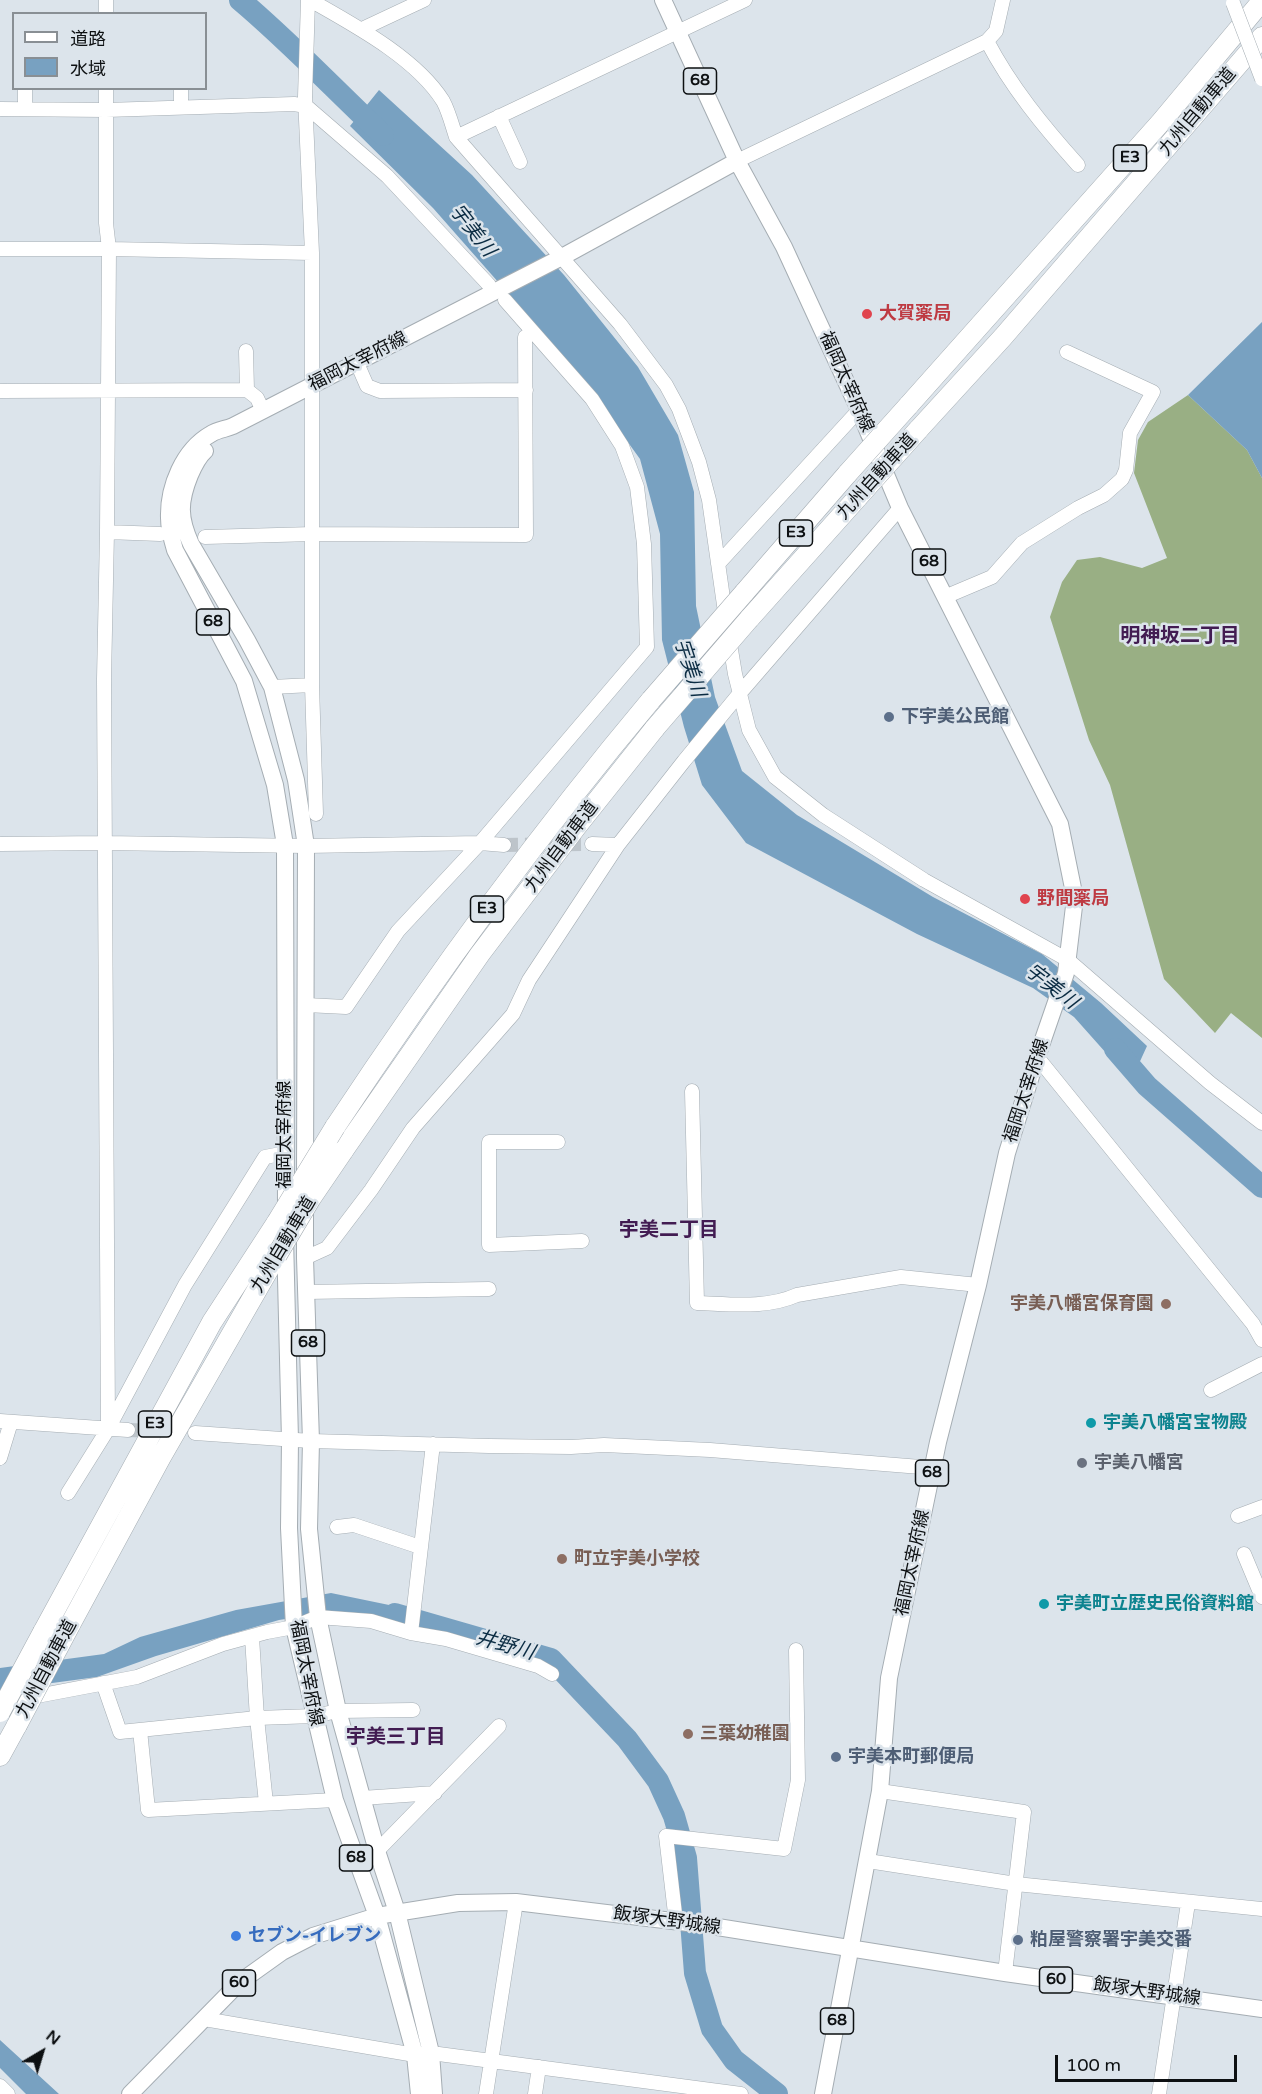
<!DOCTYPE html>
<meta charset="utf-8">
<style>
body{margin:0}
#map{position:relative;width:1262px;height:2094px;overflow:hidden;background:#dce4eb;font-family:"Varela Round","Noto Sans JP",sans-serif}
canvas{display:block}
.legend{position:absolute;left:12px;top:12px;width:195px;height:78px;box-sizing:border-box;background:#dce4eb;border:2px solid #898f94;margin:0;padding:8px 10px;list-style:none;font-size:18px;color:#0d1012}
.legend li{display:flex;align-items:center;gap:12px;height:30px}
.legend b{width:30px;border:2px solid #898f94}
.north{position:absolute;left:12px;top:2022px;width:60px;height:60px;-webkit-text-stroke:4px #dce4eb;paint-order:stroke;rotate:38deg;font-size:16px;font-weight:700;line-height:24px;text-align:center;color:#0d1012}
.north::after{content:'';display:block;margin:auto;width:21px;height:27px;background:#0d1012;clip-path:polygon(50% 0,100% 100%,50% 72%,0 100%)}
.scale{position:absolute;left:1055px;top:2055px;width:182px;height:27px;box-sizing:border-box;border:3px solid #0d1012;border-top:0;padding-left:8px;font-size:18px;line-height:21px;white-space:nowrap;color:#0d1012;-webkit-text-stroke:4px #dce4eb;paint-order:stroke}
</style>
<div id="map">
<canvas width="1262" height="2094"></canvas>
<ul class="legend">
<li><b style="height:8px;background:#fff"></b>道路</li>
<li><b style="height:16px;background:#78a1c1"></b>水域</li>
</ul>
<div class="north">N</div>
<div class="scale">100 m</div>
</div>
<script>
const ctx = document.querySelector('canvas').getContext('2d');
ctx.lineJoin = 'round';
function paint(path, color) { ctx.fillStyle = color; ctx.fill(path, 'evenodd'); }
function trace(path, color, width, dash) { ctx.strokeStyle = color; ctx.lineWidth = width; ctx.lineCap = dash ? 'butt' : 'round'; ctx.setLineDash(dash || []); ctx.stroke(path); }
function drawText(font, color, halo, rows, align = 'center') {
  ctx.font = font + ' "Varela Round","Noto Sans JP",sans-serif'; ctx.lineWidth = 5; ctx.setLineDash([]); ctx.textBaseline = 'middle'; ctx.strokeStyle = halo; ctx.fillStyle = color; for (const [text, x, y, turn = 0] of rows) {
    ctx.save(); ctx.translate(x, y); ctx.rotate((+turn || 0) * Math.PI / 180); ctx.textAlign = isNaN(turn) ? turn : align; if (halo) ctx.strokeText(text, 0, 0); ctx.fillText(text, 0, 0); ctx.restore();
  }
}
const forest = new Path2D(`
 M 1188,395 L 1247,450 L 1262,478 L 1262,1038 L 1231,1013 L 1215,1033 L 1164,979 L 1110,785 L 1089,740 L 1050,617 L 1062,582 L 1077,560 L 1100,557 L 1142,568 L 1167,558 L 1134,473 L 1138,440 L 1148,422 Z`);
const water = new Path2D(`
 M 379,90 L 472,175 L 564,275 L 638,367 L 678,435 L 694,492 L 696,606 L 715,697 L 742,771 L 797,815 L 933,897 L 1042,954 L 1101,1003 L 1147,1046 L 1131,1081 L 1074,1017 L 1033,988 L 917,934 L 746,843 L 702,785 L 684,727 L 662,640 L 660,534 L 640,459 L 586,384 L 528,316 L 433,208 L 350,126 Z
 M 1262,322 L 1262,478 L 1247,450 L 1188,395 Z
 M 331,1593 L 423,1612 L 426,1631 L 331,1612 L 279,1620 L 156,1656 L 97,1677 L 0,1690 L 0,1668 L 104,1654 L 140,1637 L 236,1610 Z
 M 0,2040 L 59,2094 L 26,2094 L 0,2068 Z`);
const river = new Path2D(`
 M 240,0 C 290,42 335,90 383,135
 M 1115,1049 L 1147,1086 L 1262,1187
 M 395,1614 L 551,1659 L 627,1739 L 658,1781 L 674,1816 L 686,1858 L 695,1973 L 712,2029 L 734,2060 L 777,2094`);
const minorTunnel = new Path2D(`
 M 504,845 L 592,844
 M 128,1430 L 160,1431`);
const minor = new Path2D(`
 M 308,0 L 305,97 L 312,253 L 312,685 L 316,814
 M 310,0 C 354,25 416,58 443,101 C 449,112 452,125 456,137 L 620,324 L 666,385 L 679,409 L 699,462 L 709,500 L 726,619
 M 106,14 L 106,0
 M 362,29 L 424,0
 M 987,41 C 1011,87 1044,127 1078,165
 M 25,88 L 25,109
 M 106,88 L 106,223 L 109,249 L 107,532 L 104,679 L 108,1429
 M 181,88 L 181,107
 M 0,109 L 106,110 L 294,104 L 306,106 L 387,176 L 489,285
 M 499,116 L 520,162
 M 456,137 L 745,0
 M 737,161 L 987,41 L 996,31 L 1003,0
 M 0,249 L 109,249 L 312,253
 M 246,351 L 247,390
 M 357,363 L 367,386 L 380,391 L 526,390
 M 0,391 L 247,390 L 257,398 L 263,411
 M 107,532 L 160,534
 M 205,537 L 313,534 L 526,535 L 525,337
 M 718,564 L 859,410
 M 947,596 L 992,577 L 1022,543 L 1078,508 L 1104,495 L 1122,479 L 1126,470 L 1130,433 L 1153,392 L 1067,352
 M 729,638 L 735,674 L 749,730 L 775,777 L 823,815 L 924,880 L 1068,960 L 1210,1083 L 1262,1123
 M 272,687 L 312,685
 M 0,844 L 104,843 L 306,846 L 480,843 L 504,845
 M 592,844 L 618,845
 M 306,1005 L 346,1007 L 398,931 L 480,843 L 647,647 L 644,544 L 637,487 L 622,446 L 592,399 L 505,300
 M 1037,1057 L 1253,1324 L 1262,1340
 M 692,1091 L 697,1303 C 730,1304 766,1309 797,1295 L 901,1277 L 978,1285
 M 558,1142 L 489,1142 L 489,1245 L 582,1241
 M 305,1258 L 327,1248 L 371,1190 L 413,1128 L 513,1014 L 529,980 L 618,845 L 684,761 L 740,693 L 900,508
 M 306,1292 L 489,1289
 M 1211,1390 L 1262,1364
 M 0,1421 L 128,1430
 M 195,1433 L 311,1441 L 489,1446 L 571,1447 L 604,1445 L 710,1450 L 933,1468
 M 0,1458 L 11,1422
 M 68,1493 L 108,1429 L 185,1285 L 265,1157 L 286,1153
 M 1238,1516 L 1262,1507
 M 337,1527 L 354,1525 L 420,1547
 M 1244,1554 L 1262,1597
 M 411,1633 L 433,1444
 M 252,1637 L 257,1718 L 266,1803
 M 103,1683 L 120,1732 L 257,1718 L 314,1716 L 338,1711 L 413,1710
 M 0,1703 L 137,1677 L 223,1644 L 267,1632 L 294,1627 L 318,1617 L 371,1621 L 411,1633 L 446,1639 L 538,1666 L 552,1674
 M 140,1730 L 148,1810 L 335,1800
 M 880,1791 L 1024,1812 L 1005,1973
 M 362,1798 L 435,1793
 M 377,1851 L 499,1726
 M 868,1861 L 1016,1884 L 1262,1909
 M 676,1922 L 666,1836 L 784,1849 L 798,1780 L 796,1650
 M 204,2019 L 415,2055 L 431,2053 L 741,2094
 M 0,2086 L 8,2094
 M 486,2094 L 516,1902
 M 535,2094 L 539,2067
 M 1159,2094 L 1188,1903`);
const major = new Path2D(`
 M 663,0 L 737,161 L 784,247 L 859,410 L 900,508 L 1060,824 L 1075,898 L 1066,973 L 1037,1057 L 1007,1153 L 978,1285 L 938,1442 L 889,1678 L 880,1791 L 823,2094
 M 205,451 C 198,457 194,466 190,475 C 179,502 179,518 191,544 L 247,640 L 272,687 L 296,780 L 306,846 L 305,1178
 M 305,1207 L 305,1258 L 311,1441 L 309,1529 L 318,1617 L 338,1711 L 377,1851 L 397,1912 L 431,2053 L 434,2094
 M 286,1210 L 285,845 L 275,785 L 244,681 L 175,550 C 172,540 169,529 169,518 C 168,487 183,450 211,434 C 217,430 226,429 233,426 L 562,257 L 737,161
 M 285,1238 L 290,1440 L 289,1528 L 294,1627 L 335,1800 L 377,1916 L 415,2055 L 419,2094
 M 130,2094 L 240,1982 L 282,1952 L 313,1936 L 377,1916 L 458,1903 L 516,1902 L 705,1925 L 1005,1973 L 1262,2009`);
const highway = new Path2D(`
 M 908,406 L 1161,122 L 1262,1
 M 918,430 L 1003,337 L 1262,37
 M 744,593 L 848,473
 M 749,619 L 858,497
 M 335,1127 C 433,979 537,836 651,700
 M 343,1151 L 480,954 L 577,826 L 655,728
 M 70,1625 L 161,1457 L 277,1255
 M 43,1632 L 212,1322 L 277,1222
 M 0,1756 L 17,1725`);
const minorBridge = new Path2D(`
 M 1233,3 L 1262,79`);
const highwayBridge = new Path2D(`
 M 848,473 L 908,406
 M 858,497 L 918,430
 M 651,700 L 744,593
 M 655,728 L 749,619
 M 277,1222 L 335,1127
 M 277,1255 L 311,1198 L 343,1151
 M 0,1712 L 43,1632
 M 17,1725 L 70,1625`);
const markers = [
 [867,314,6,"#e0444e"],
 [889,717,6,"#5c6f8a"],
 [1025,899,6,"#e0444e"],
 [1166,1304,6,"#8d6e63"],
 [1091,1423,6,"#0f9aa8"],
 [1082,1463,6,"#6b7280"],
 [562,1559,6,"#8d6e63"],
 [1044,1604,6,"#0f9aa8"],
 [688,1734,6,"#8d6e63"],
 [836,1757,6,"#5c6f8a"],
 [236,1936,6,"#3f7fe0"],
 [1018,1940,6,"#5c6f8a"]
];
const shields = [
 [700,81,33],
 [1130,158,33],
 [796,533,33],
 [929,562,33],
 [213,622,33],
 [487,909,33],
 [308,1343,33],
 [155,1424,33],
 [932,1473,33],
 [356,1858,33],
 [1056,1980,33],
 [239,1983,33],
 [837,2021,33]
];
const shieldNames = [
 ["68",700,81],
 ["E3",1130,158],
 ["E3",796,533],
 ["68",929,562],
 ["68",213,622],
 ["E3",487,909],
 ["68",308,1343],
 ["E3",155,1424],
 ["68",932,1473],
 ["68",356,1858],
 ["60",1056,1980],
 ["60",239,1983],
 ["68",837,2021]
];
const streetNames = [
 ["九州自動車道",1198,112,-50],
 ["福岡太宰府線",358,362,-27],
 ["福岡太宰府線",846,382,66],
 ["九州自動車道",877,477,-48],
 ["九州自動車道",562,847,-53],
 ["福岡太宰府線",1027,1091,-72],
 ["福岡太宰府線",285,1135,-90],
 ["九州自動車道",284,1245,-59],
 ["福岡太宰府線",913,1563,-78],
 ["九州自動車道",47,1669,-62],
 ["福岡太宰府線",306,1673,79],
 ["飯塚大野城線",667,1921,8],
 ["飯塚大野城線",1147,1992,8]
];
const healthNames = [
 ["大賀薬局",879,314],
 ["野間薬局",1037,899]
];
const serviceNames = [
 ["下宇美公民館",901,717],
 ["宇美本町郵便局",848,1757],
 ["粕屋警察署宇美交番",1030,1940]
];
const educationNames = [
 ["宇美八幡宮保育園",1154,1304,"right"],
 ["町立宇美小学校",574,1559],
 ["三葉幼稚園",700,1734]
];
const cultureNames = [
 ["宇美八幡宮宝物殿",1103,1423],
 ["宇美町立歴史民俗資料館",1056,1604]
];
const worshipNames = [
 ["宇美八幡宮",1094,1463]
];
const shopNames = [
 ["セブン-イレブン",248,1936]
];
const waterNames = [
 ["宇美川",472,231,52],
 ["宇美川",689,668,72],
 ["宇美川",1051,987,38],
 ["井野川",505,1646,16]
];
const neighbourhoodNames = [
 ["明神坂二丁目",1180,637],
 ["宇美二丁目",669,1231],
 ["宇美三丁目",396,1738]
];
paint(forest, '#99af84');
paint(water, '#78a1c1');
trace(river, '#78a1c1', 22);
trace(minorTunnel, '#bdc4ca', 14, [14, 7]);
trace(minor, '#a5adb3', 15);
trace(major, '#a5adb3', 18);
trace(highway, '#a5adb3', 21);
trace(minor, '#fff', 14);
trace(major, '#fff', 16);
trace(highway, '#fff', 20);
trace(minorBridge, '#a5adb3', 15, []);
trace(highwayBridge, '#a5adb3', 21, []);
trace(minorBridge, '#fff', 14);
trace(highwayBridge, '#fff', 20);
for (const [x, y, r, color] of markers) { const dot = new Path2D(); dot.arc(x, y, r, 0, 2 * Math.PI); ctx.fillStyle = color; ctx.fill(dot); trace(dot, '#dce4eb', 2); }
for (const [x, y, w] of shields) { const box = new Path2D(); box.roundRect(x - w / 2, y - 13, w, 26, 4.5); ctx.fillStyle = '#dce4eb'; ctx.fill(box); trace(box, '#0d1012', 1.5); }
drawText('bold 16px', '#0d1012', null, shieldNames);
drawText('18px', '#0d1012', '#dce4eb', streetNames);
drawText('bold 18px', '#be3a42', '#dce4eb', healthNames, 'left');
drawText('bold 18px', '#4e5e75', '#dce4eb', serviceNames, 'left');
drawText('bold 18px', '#785e54', '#dce4eb', educationNames, 'left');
drawText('bold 18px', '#0d838f', '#dce4eb', cultureNames, 'left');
drawText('bold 18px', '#5b616d', '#dce4eb', worshipNames, 'left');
drawText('bold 18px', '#366cbe', '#dce4eb', shopNames, 'left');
drawText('italic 20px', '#0b2c43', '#dce4eb', waterNames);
drawText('bold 20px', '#421c52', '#dce4eb', neighbourhoodNames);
</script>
